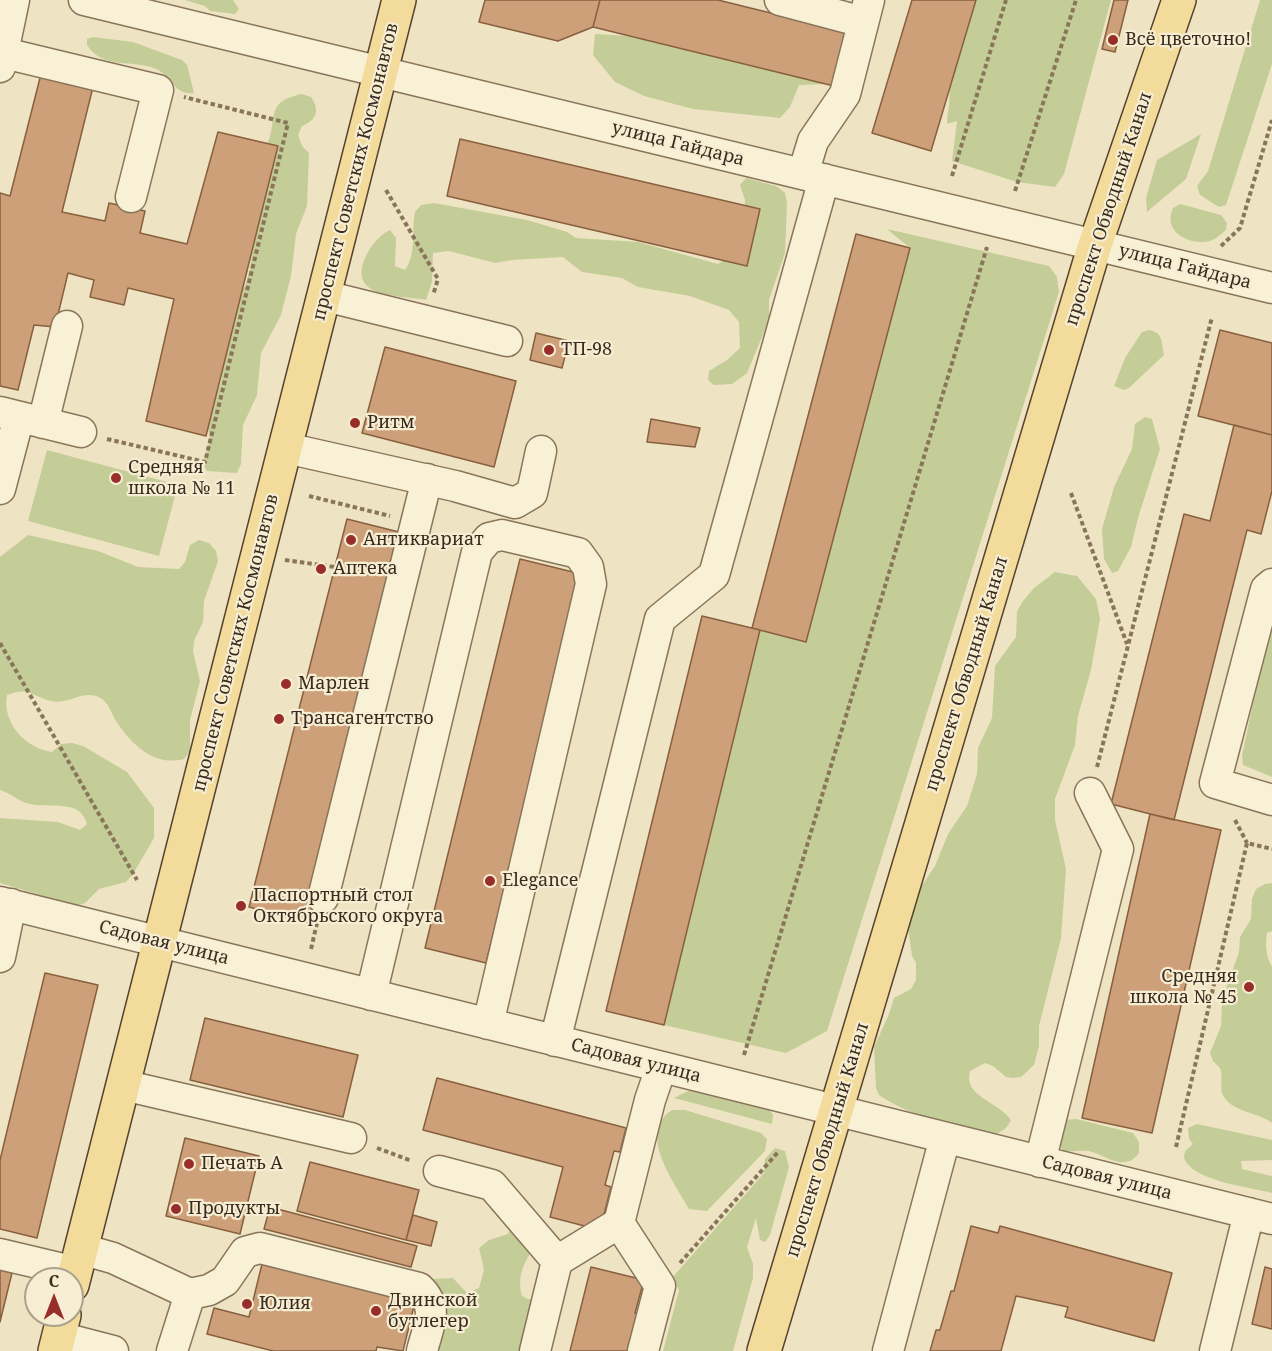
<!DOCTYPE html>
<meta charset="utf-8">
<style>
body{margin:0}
#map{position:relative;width:1272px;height:1351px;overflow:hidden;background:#eee4c3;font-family:"Noto Serif",serif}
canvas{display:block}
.north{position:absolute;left:24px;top:1267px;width:60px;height:60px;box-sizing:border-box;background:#f6edd3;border:2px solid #aaa08b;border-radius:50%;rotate:0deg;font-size:16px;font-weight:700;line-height:24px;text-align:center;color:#392c1e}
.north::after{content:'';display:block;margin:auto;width:21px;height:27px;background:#982e29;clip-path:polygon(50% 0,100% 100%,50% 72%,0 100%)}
</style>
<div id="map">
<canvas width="1272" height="1351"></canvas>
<div class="north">С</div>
</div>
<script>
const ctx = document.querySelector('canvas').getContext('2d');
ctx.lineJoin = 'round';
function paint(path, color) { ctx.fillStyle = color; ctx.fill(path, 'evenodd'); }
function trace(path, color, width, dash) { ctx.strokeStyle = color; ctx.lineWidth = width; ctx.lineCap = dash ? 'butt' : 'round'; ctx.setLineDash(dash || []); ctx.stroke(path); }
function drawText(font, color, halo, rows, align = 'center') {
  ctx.font = font + ' "Noto Serif",serif'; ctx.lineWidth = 4.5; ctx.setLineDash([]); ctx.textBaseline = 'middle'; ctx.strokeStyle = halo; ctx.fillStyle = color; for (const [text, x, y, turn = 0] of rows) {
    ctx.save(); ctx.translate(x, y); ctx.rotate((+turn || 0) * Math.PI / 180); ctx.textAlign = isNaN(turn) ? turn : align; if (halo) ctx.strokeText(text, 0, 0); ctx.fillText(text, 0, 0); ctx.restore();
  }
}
const green = new Path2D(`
 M 185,0 L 233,0 L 239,9 L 235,14 L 210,11 L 205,6 Z
 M 976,0 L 1111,0 L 1064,174 L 1055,187 L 1017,182 L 952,161 L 957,121 L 947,124 C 947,112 951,102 949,89 Z
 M 1260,0 L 1272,0 L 1272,64 L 1226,205 L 1219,207 L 1200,195 L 1197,186 L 1208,171 Z
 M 595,34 L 628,36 L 826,84 L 799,85 L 790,107 L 780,118 L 693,109 L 644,96 L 615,82 L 593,55 Z
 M 93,37 L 133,42 L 182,60 L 187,65 L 194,93 C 174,96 172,76 156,69 C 132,59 103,70 87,45 L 87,39 Z
 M 302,94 L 311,97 C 320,110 317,120 302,126 L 298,135 L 302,146 L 309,153 L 307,206 L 296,234 L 291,276 L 281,315 L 261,353 L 257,395 L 243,425 L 241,464 L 237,473 L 207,471 L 203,464 L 210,438 L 206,420 L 221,382 L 233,301 L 245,286 L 250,269 L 264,150 C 281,125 260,102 302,94 Z
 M 1201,134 L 1186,179 L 1147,212 L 1146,198 L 1157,160 Z
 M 746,178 L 776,186 L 785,193 L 787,203 L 785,253 L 769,300 L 769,320 L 747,373 L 732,384 L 714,385 L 708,380 L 709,371 L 727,360 L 740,348 L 739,322 L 729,310 L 690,296 L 638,287 L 622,278 L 582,272 L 563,257 L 512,260 L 495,263 L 449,251 L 433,253 L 432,282 L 426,300 C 403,295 347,300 365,258 C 370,247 378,236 390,230 L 396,238 L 395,266 L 405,270 C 417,253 411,231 415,212 L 421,205 L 434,203 L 527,220 L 567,232 L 576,238 L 638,242 L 718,264 L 729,257 L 745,217 L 745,200 L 740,185 Z
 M 1180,204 L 1221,215 L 1227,223 L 1226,230 C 1221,234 1216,239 1210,241 C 1188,246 1162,231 1173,208 Z
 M 887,229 L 1049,266 L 1057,277 L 1059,292 L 827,1031 L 786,1053 L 664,1025 L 760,631 L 737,624 L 806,642 L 910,248 Z
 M 1149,330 C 1164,333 1161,342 1164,355 L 1129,388 L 1124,390 L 1114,386 L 1125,358 L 1142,332 Z
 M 1145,417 L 1152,419 L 1160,449 L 1138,518 L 1131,547 L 1118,571 L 1112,573 L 1104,559 L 1102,529 L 1114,487 L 1132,449 L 1135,424 Z
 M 47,450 L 178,485 L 159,556 L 28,521 Z
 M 28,535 L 98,551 L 138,567 L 179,569 L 185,562 L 190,545 L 199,540 L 209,543 L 216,551 L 218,561 L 204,601 L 203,622 L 194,641 L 193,651 L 200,681 L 190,720 L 190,751 L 184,759 C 154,767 131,744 116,721 C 110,711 109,701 96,696 C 81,691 66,705 51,701 C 31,696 30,686 7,695 C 2,723 25,748 52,752 L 61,744 L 72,743 L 83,746 L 127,772 L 154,808 L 154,838 L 133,874 L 126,882 L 99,889 L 85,903 L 76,906 L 0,883 L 0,818 L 58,822 L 80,830 L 87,824 C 80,798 51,809 30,804 C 19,802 11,793 0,790 L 0,557 Z
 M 1055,572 L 1077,576 L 1096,599 L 1100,619 L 1091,670 L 1078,716 L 1075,745 L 1055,799 L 1055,820 L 1066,869 L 1061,938 L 1039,1026 L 1039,1046 L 1034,1065 L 1021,1077 L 1013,1078 L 1006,1077 L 993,1066 L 985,1063 L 970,1071 C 963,1097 998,1101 1011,1120 C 1008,1126 1005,1130 998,1133 C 974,1140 899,1110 879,1095 L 876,1088 L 874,1047 L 889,1014 L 894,998 L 911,989 L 916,980 L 916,963 L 912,956 L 908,928 L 921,887 L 935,866 L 948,834 L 967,806 L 977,774 L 978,748 L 992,718 L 995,666 L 1016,637 L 1017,611 L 1023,601 L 1034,588 Z
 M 1272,612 L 1272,777 L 1243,765 L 1242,756 Z
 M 1272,883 L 1272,931 L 1267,933 C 1265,945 1266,956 1272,967 L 1272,1123 C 1258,1112 1229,1112 1222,1093 C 1220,1085 1223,1076 1220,1068 L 1213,1061 L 1210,1053 L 1221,1026 L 1222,1000 L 1239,952 L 1240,937 L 1251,919 L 1252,899 L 1256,889 L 1265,884 Z
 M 694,1088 L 768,1107 L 773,1115 L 772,1124 L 674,1098 Z
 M 672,1110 L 685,1110 L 761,1133 L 767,1139 L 765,1151 L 707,1211 L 689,1209 C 675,1183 636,1133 672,1110 Z
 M 1076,1119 L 1133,1133 L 1139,1142 L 1139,1153 C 1125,1173 1105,1155 1089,1151 C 1081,1150 1073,1152 1064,1151 L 1058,1144 L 1065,1120 Z
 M 1197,1124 L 1272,1140 L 1272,1160 L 1241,1161 L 1242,1169 L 1272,1176 L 1272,1193 C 1249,1187 1192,1181 1184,1158 L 1185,1151 L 1193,1144 L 1189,1139 L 1188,1128 Z
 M 775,1148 L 785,1151 L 789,1167 L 770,1235 L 765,1242 L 760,1240 L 756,1218 L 747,1247 L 753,1264 L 753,1278 L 733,1351 L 663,1351 L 679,1290 L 672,1278 L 764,1173 L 765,1159 Z
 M 510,1228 L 533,1249 C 523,1264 517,1278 522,1296 L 528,1299 L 543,1300 L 546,1351 L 415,1351 L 433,1279 L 453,1278 L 467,1293 L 479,1288 L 484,1270 L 479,1248 L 489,1240 L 508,1234 Z`);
const building = new Path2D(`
 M 485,0 L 600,0 L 593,27 L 558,41 L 479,22 Z
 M 600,0 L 718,0 L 856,34 L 842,88 L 593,27 Z
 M 912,0 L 976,0 L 931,151 L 872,133 Z
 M 1114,0 L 1128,0 L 1115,52 L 1102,49 Z
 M 41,74 L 93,87 L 62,212 L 105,221 L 109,203 L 145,211 L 140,233 L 187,244 L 218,132 L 278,146 L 206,436 L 146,421 L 174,299 L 128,288 L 124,305 L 90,297 L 94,280 L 68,273 L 55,327 L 34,325 L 18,390 L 0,386 L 0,193 L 10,196 Z
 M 460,139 L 760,209 L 747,266 L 447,196 Z
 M 856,234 L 910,248 L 806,642 L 752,628 Z
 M 1220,330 L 1272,343 L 1272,435 L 1198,416 Z
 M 536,333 L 569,341 L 562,368 L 530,360 Z
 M 385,347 L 516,381 L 494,467 L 362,433 Z
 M 651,419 L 700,428 L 695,447 L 647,442 Z
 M 1234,425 L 1272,435 L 1272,491 L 1261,534 L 1247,530 L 1174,820 L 1111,804 L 1184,514 L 1210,521 Z
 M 347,519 L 407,534 L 309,923 L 249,907 Z
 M 520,559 L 581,574 L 486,963 L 425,948 Z
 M 702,616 L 760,630 L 664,1025 L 606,1011 Z
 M 1150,814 L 1221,830 L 1152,1133 L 1082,1118 Z
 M 45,973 L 98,985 L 37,1238 L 0,1229 L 0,1160 Z
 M 205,1018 L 358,1055 L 343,1117 L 190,1080 Z
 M 437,1078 L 626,1128 L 620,1152 L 614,1151 L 605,1185 L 611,1187 L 600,1230 L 550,1217 L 563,1167 L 423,1130 Z
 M 185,1138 L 259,1156 L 240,1234 L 166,1216 Z
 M 310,1162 L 419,1190 L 406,1240 L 297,1211 Z
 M 270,1207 L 417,1246 L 411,1267 L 264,1229 Z
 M 413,1215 L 437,1222 L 431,1246 L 406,1240 Z
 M 971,1226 L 998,1233 L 1000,1226 L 1172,1273 L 1154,1341 L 1065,1317 L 1068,1307 L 1016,1296 L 1001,1351 L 930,1351 L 936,1330 L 940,1330 L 951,1291 L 954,1291 Z
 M 262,1264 L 415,1302 L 403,1351 L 377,1347 L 376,1351 L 273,1351 L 207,1334 L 214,1308 L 249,1317 Z
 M 591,1267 L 644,1280 L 635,1313 L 645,1316 L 636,1351 L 570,1351 Z
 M 1265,1267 L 1272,1269 L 1272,1329 L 1252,1324 Z
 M 0,1270 L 12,1273 L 0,1322 Z`);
const path = new Path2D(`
 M 952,176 L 1006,0
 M 386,190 L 438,279 L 433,295
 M 1015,191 L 1076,0
 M 1221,246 L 1240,228 L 1272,120
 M 107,439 L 205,462 L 288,123 L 184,97
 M 1071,493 L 1127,644
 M 309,496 L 390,516
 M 285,560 L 335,567
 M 0,643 L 137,880
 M 1097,767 L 1212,317
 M 1235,820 L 1247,843
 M 311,949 L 317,923
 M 744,1055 L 987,247
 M 1176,1147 L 1247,843 L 1272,849
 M 377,1148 L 412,1161
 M 680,1263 L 779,1151`);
const minor = new Path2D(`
 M 84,0 L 1272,288
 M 780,0 L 863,22
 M 0,52 L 158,90 L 131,197
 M 0,67 L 14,0
 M 803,174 L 813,141 L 845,94 L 869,0
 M 325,296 L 507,341
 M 0,412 L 81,432
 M 43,423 L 67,326
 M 286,448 L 455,486 L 515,503 L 532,493 L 541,451
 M 0,489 L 19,417
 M 1272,584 L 1266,589 L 1215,783 L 1272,800
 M 323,898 L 427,479
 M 0,902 L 1272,1219
 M 0,957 L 11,904
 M 371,995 L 477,552 L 489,538 L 502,535 L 578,553 L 588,567 L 591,584 L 488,1024
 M 555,1041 L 660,619 L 714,575 L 824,179
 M 123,1085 L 351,1138
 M 1040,1162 L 1118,849 L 1090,793
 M 439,1171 L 492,1185 L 557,1261
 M 81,1249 L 113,1258 L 190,1294 L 209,1290 L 225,1281 L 245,1252 L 260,1248 L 419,1288 C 440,1308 428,1326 422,1351
 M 0,1254 L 76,1272
 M 59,1337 L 113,1351
 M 172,1351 L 190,1294
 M 535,1351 L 557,1261 L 619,1223
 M 643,1351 L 660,1286 L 619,1223 L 650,1100 L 661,1068
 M 888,1351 L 945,1138
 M 1215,1351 L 1249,1213`);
const major = new Path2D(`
 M 72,1285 L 399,0
 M 55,1351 L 64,1315
 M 764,1351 L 1095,245 L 1179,0`);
const markers = [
 [1113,40,6,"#982e29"],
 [549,350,6,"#982e29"],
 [355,423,6,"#982e29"],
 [116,478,6,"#982e29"],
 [351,540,6,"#982e29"],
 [321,569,6,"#982e29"],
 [286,684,6,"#982e29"],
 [279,719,6,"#982e29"],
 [490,881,6,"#982e29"],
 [241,906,6,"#982e29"],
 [1249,987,6,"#982e29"],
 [189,1164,6,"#982e29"],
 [176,1209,6,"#982e29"],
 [247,1304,6,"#982e29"],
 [376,1311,6,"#982e29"]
];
const poiNames = [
 ["Всё цветочно!",1125,40],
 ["ТП-98",561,350],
 ["Ритм",367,423],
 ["Средняя",128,468],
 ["школа № 11",128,489],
 ["Антиквариат",363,540],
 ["Аптека",333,569],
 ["Марлен",298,684],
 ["Трансагентство",291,719],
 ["Elegance",502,881],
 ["Паспортный стол",253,896],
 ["Октябрьского округа",253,917],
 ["Средняя",1237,977,"right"],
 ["школа № 45",1237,998,"right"],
 ["Печать А",201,1164],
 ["Продукты",188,1209],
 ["Двинской",388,1301],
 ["бутлегер",388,1322],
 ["Юлия",259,1304]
];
const streetNames = [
 ["улица Гайдара",678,144,14],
 ["проспект Советских Космонавтов",356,172,-76],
 ["проспект Обводный Канал",1109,209,-72],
 ["улица Гайдара",1185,267,14],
 ["проспект Советских Космонавтов",236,643,-76],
 ["проспект Обводный Канал",967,674,-73],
 ["Садовая улица",164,943,14],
 ["Садовая улица",636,1061,14],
 ["проспект Обводный Канал",828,1140,-73],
 ["Садовая улица",1107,1178,14]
];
paint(green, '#c4cd97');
paint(building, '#cda079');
trace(building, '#88603f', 1.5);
trace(minor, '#89755a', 33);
trace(major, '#57432e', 36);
trace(path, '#89755a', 4, [4.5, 3]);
trace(minor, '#f9f1d6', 30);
trace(major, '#f2db9b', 33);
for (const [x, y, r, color] of markers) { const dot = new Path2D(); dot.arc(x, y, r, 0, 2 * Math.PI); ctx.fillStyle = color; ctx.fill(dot); trace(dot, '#f6edd3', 2); }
drawText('18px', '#392c1e', '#f6edd3', poiNames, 'left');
drawText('18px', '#392c1e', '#f6edd3', streetNames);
</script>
